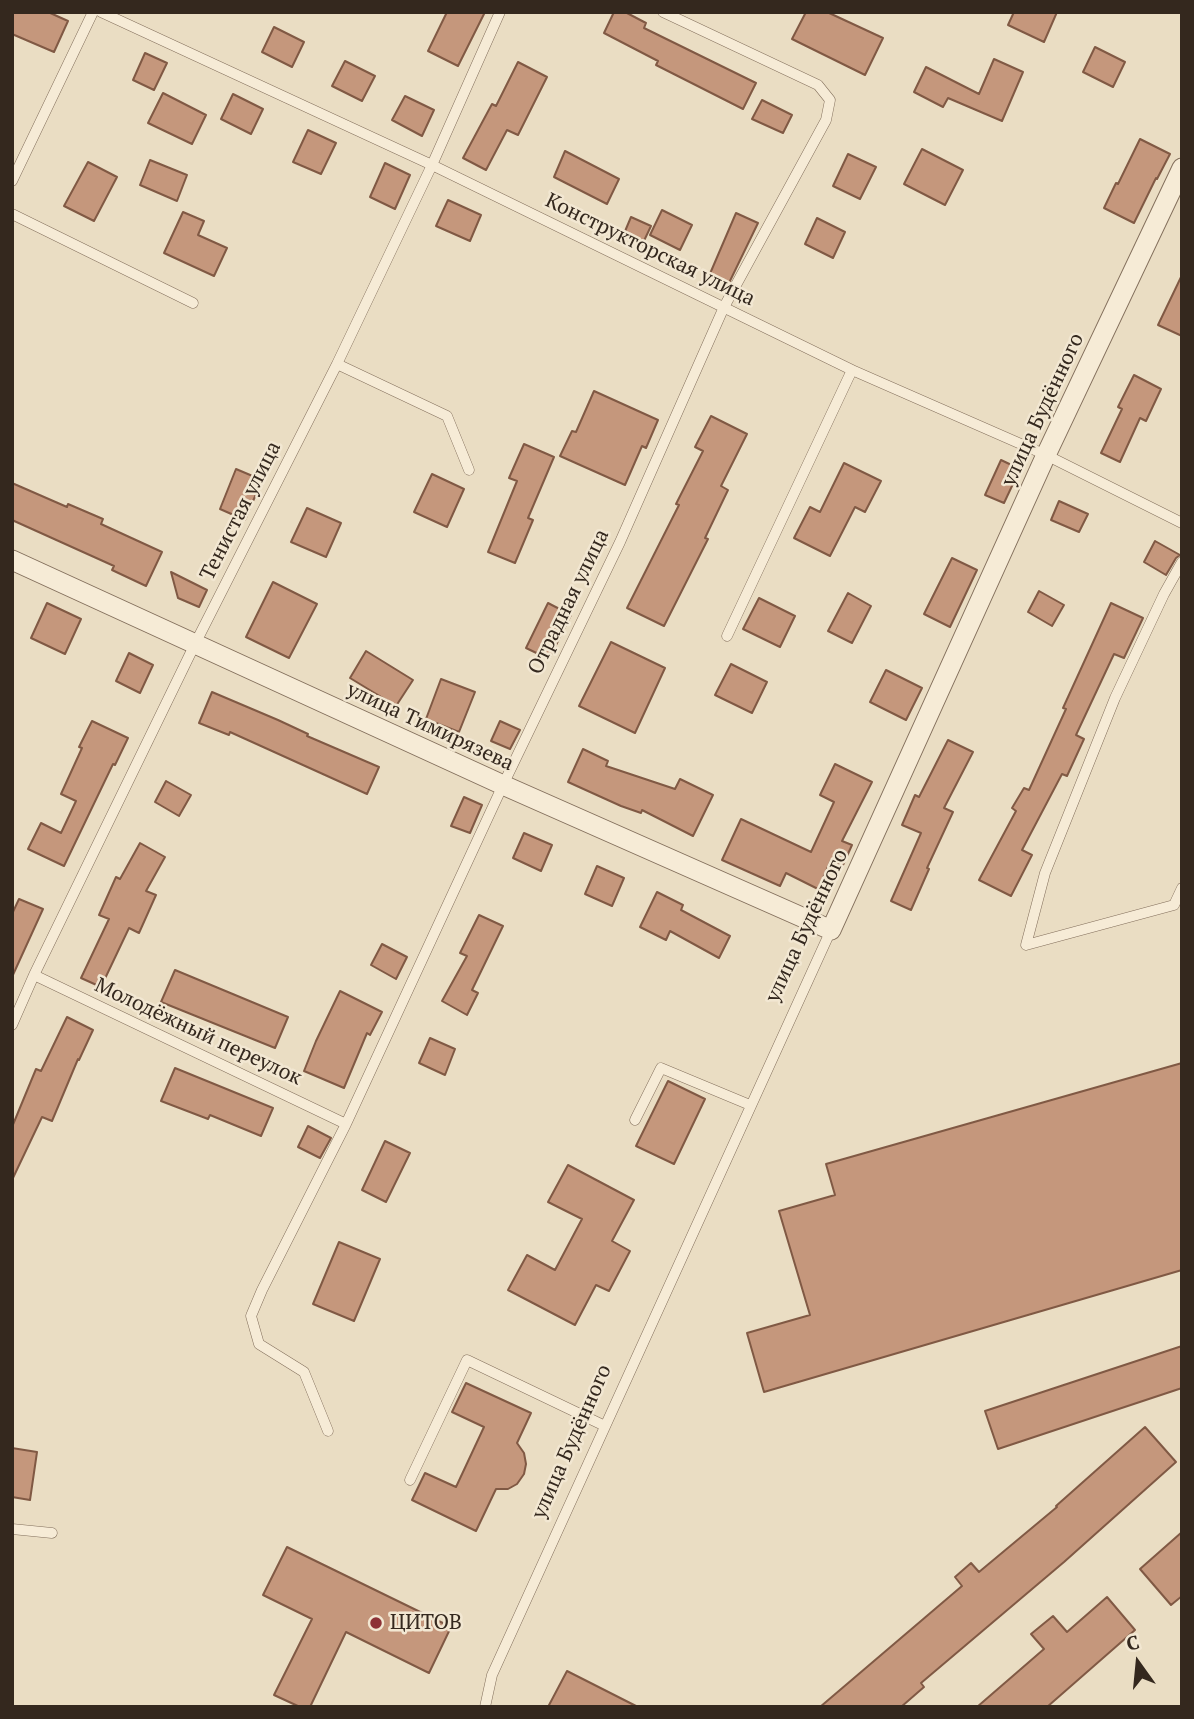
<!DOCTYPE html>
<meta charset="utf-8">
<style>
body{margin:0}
#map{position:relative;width:1194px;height:1719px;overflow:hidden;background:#eaddc3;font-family:"PT Serif",serif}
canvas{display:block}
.frame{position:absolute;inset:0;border:14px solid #34281e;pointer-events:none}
.north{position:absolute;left:1103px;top:1628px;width:70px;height:70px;-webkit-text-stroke:5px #f2e7d2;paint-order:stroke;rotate:345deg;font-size:19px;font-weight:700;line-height:28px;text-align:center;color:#34281e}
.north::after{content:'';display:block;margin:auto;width:24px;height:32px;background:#34281e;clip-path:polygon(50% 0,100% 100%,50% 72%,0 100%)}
</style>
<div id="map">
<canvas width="1194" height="1719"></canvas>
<div class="frame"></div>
<div class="north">С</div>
</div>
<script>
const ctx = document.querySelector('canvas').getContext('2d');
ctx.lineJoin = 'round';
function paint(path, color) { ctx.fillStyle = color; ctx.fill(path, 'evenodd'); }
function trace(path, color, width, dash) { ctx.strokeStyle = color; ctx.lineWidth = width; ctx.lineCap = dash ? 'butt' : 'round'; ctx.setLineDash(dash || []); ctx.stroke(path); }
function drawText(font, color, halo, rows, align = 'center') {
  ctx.font = font + ' "PT Serif",serif'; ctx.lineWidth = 5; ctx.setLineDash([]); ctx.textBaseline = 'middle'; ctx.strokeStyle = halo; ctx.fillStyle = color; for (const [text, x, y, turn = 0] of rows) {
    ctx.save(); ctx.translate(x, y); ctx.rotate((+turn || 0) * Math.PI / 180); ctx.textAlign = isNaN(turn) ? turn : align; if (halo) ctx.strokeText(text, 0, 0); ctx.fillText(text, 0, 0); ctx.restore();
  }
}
const building = new Path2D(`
 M 12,12 L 48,12 L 68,21 L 54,52 L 12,34 Z
 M 447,12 L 485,12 L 458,66 L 428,51 Z
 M 614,12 L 625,12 L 646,23 L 644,28 L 756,83 L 743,109 L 656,65 L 658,61 L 604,33 Z
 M 806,12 L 827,12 L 883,38 L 865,75 L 792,39 Z
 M 1014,12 L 1057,12 L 1044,42 L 1008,25 Z
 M 274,27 L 304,42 L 292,67 L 262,52 Z
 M 1095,47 L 1125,62 L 1113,87 L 1083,72 Z
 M 145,53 L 167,63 L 154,90 L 133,80 Z
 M 994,59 L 1023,72 L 1002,121 L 948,98 L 943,107 L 914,92 L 926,67 L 979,94 Z
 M 345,61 L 375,76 L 362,101 L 332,86 Z
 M 518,62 L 547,77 L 518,135 L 507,130 L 486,170 L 463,158 L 492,104 L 496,106 Z
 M 163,93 L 206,115 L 192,144 L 148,123 Z
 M 233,94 L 263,109 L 251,134 L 221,119 Z
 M 405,96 L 434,110 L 422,136 L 392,120 Z
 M 762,100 L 792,115 L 783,133 L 752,119 Z
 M 308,130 L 336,143 L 321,174 L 293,162 Z
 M 1140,139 L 1170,154 L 1157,179 L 1156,178 L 1134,223 L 1104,208 L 1116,183 L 1118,184 Z
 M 922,149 L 963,170 L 945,205 L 904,184 Z
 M 565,151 L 619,179 L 607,204 L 554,177 Z
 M 848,154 L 876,167 L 860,199 L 833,186 Z
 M 150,160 L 187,175 L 177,201 L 140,185 Z
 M 88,162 L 117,177 L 94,221 L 64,206 Z
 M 385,163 L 410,175 L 395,209 L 370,197 Z
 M 448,200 L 481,215 L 470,241 L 436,226 Z
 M 662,210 L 692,225 L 680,250 L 650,235 Z
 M 183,212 L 204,221 L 198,235 L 227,248 L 214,276 L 164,253 Z
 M 736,213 L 758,223 L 728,285 L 709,276 Z
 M 631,217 L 651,226 L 642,245 L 623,236 Z
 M 817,218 L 845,232 L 833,258 L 805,244 Z
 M 1182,275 L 1182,336 L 1158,325 Z
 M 1134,375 L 1161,389 L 1146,421 L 1140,418 L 1120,462 L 1101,453 L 1122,409 L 1118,407 Z
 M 594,391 L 658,420 L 646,448 L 642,446 L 625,485 L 560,456 L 572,431 L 576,432 Z
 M 711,416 L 747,434 L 721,486 L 728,490 L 705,538 L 708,539 L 664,626 L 627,608 L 679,505 L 676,504 L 703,451 L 695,447 Z
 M 524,444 L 554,457 L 528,518 L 533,520 L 515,563 L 488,552 L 517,481 L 509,478 Z
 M 1001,460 L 1020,469 L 1004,503 L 985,495 Z
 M 844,463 L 881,481 L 865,512 L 855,507 L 830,556 L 794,538 L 810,507 L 820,512 Z
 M 236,469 L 262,480 L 245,520 L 220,509 Z
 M 432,474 L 464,489 L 447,527 L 414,512 Z
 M 12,483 L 67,507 L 68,504 L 103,519 L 101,524 L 162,552 L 146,586 L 112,570 L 114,566 L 12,520 Z
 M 1059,501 L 1088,514 L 1079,532 L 1051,520 Z
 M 307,508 L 341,523 L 326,557 L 291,542 Z
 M 1155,541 L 1180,555 L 1176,558 L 1166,575 L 1144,562 Z
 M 952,558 L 977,570 L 950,627 L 924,614 Z
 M 171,572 L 207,590 L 199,607 L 178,598 Z
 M 273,582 L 317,604 L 289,658 L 246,637 Z
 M 1039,591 L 1064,605 L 1052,626 L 1028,612 Z
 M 848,593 L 871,606 L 852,643 L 828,631 Z
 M 759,598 L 795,616 L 780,647 L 743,629 Z
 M 47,603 L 81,619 L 65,654 L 31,638 Z
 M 548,603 L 571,615 L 549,659 L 526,648 Z
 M 1111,603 L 1143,618 L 1124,658 L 1114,654 L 1076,735 L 1084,739 L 1067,776 L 1062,774 L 1022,850 L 1032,855 L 1011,896 L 979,880 L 1016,811 L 1012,808 L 1024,788 L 1029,790 L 1066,709 L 1063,708 Z
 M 611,642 L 665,668 L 635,733 L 579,706 Z
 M 366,651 L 413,680 L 396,706 L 350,678 Z
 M 129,653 L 153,665 L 140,693 L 116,681 Z
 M 731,664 L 767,682 L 752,713 L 715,695 Z
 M 886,670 L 922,688 L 906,720 L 870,702 Z
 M 441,679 L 475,692 L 459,732 L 426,719 Z
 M 212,692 L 278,720 L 308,734 L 307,736 L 379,767 L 367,794 L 230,732 L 229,735 L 199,723 Z
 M 92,721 L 128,738 L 115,765 L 113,764 L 64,866 L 28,849 L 41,823 L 61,833 L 76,801 L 61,794 L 82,748 L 79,747 Z
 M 500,721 L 520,730 L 510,749 L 491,741 Z
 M 948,740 L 973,752 L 944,808 L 953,812 L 927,868 L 929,869 L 911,910 L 891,901 L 921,833 L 902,825 L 915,795 L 919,797 Z
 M 583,749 L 608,761 L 606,766 L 675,789 L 680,779 L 713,795 L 693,836 L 642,810 L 641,813 L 621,806 L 568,782 Z
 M 835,764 L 872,782 L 842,841 L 852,845 L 843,865 L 831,860 L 818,889 L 786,873 L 780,886 L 722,860 L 741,819 L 811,852 L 834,802 L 820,795 Z
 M 166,781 L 191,795 L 179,816 L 155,802 Z
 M 464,797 L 482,805 L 470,833 L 451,826 Z
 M 524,833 L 552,845 L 541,871 L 513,858 Z
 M 140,843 L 165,857 L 146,891 L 156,895 L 139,933 L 129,928 L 101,987 L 81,978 L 109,919 L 99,915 L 116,877 L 120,879 Z
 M 597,866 L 624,878 L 612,906 L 585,894 Z
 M 657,892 L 683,905 L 681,910 L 730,936 L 719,958 L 670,931 L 666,940 L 640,927 Z
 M 19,899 L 43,909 L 12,977 L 12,914 Z
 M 479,915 L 503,926 L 472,990 L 478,993 L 467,1015 L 442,1001 L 467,956 L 460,953 Z
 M 382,944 L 407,957 L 396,979 L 371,965 Z
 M 175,970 L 288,1017 L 275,1048 L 161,1002 Z
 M 340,991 L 382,1012 L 370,1035 L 367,1033 L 344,1088 L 304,1071 L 316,1041 Z
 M 67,1017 L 93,1030 L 79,1060 L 78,1059 L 52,1121 L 42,1117 L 12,1180 L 12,1127 L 36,1069 L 41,1071 Z
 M 430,1038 L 455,1049 L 445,1075 L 419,1063 Z
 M 1182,1063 L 1182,1270 L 764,1392 L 747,1333 L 810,1315 L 779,1211 L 835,1195 L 826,1164 Z
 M 175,1068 L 273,1108 L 261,1136 L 210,1115 L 208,1119 L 161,1101 Z
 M 668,1081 L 705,1099 L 674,1164 L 636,1146 Z
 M 308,1126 L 331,1138 L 320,1158 L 298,1147 Z
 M 385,1141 L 410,1153 L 386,1202 L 362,1190 Z
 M 568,1165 L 634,1200 L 612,1241 L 630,1251 L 609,1291 L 596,1285 L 575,1325 L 508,1290 L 527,1255 L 555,1270 L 582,1219 L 548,1202 Z
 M 339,1242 L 380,1259 L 354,1321 L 313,1304 Z
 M 1182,1346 L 1182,1388 L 998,1449 L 985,1411 Z
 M 466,1383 L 531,1413 L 517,1443 L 524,1453 L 526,1464 L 524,1474 L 517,1484 L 508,1489 L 496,1489 L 476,1531 L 412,1500 L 425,1473 L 456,1487 L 484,1427 L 452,1412 Z
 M 1145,1427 L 1176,1462 L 1064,1562 L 921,1683 L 924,1687 L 901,1707 L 820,1707 L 962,1586 L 955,1577 L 971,1563 L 979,1572 L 1057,1507 L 1056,1506 Z
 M 12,1448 L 37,1452 L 30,1500 L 12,1497 Z
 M 1182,1532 L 1182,1596 L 1171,1605 L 1140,1569 Z
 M 287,1547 L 451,1627 L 429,1673 L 346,1632 L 310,1707 L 300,1707 L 274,1695 L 312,1619 L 263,1595 Z
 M 1107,1597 L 1135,1630 L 1047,1707 L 977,1707 L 1044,1649 L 1031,1634 L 1053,1616 L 1067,1632 Z
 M 567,1671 L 638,1707 L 548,1707 Z`);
const lane = new Path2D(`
 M 101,12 L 432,165 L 852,370 L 1046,455 L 1182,523
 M 12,181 L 93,12
 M 12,214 L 193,303
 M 337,364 L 447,416 L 469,470
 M 1182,562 L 1164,594 L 1115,698 L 1045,873 L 1026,945 L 1174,905 L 1182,888
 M 727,636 L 852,370
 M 34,975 L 346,1124
 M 12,1025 L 34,975 L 195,644 L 337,364 L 432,165 L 500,12
 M 635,1120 L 661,1068 L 750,1105
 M 328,1431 L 304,1372 L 259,1344 L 251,1316 L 262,1290 L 346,1124 L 503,785 L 620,542 L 724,307 L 826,120 L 830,100 L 818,85 L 663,12
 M 410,1480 L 467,1360 L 605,1426
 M 12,1529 L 52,1533
 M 485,1707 L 492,1675 L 831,930`);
const street = new Path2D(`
 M 12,560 L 503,785 L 831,930 L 1046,455 L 1182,168`);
const markers = [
 [376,1623,7,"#8d3136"]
];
const streetNames = [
 ["Конструкторская улица",650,250,26],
 ["улица Будённого",1043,410,-65],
 ["Тенистая улица",241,511,-63],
 ["Отрадная улица",569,602,-64],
 ["улица Тимирязева",430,727,25],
 ["улица Будённого",807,926,-65],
 ["Молодёжный переулок",198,1032,25],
 ["улица Будённого",572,1442,-66]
];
const poiNames = [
 ["ЦИТОВ",390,1623]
];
paint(building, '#c5977c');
trace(building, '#805944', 2);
trace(lane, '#836f5c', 11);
trace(street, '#836f5c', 21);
trace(lane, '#f6ebd6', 10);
trace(street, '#f6ebd6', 19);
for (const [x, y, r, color] of markers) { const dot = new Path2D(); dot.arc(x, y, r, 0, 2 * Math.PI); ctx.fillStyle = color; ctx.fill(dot); trace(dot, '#f2e7d2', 2.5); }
drawText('21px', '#34281e', '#f2e7d2', streetNames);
drawText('21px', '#34281e', '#f2e7d2', poiNames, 'left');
</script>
